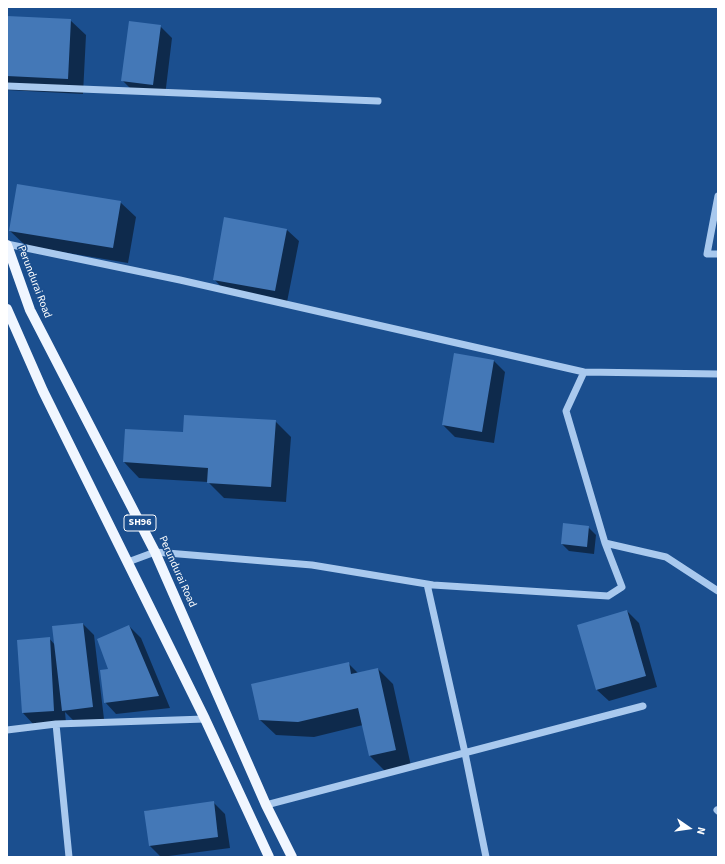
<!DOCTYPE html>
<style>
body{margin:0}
#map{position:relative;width:725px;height:864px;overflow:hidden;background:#1b4f8f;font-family:"Source Sans 3",sans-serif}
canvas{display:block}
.frame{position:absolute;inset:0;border:8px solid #fff;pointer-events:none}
.north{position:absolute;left:669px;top:808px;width:40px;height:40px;-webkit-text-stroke:3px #1b4f8f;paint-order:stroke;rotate:103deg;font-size:11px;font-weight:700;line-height:16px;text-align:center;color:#fff}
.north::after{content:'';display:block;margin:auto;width:14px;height:18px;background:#fff;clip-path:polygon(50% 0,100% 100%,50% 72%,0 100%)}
</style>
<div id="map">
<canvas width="725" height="864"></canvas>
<div class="frame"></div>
<div class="north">N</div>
</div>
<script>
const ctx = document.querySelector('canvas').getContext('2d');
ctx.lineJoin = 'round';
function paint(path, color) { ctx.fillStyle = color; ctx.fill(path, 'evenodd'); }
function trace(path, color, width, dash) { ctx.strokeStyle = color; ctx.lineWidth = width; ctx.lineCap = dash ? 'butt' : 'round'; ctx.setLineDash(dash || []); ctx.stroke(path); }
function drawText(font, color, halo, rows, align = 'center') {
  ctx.font = font + ' "Source Sans 3",sans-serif'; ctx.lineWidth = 3; ctx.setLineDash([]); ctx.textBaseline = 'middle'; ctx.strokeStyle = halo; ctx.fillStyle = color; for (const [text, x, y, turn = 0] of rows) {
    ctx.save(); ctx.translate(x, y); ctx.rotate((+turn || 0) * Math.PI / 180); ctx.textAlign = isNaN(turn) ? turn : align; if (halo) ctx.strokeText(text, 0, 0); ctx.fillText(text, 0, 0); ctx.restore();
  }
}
const shadow = new Path2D(`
 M 7,17 L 70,20 L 86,35 L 83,94 L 7,90 Z
 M 160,26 L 172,38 L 165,96 L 134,92 L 122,80 Z
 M 120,202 L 136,217 L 128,263 L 26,246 L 10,231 Z
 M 287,230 L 299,241 L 287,302 L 225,291 L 214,279 Z
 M 493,360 L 505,372 L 494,443 L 455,437 L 443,425 Z
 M 275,421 L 291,437 L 286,502 L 224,498 L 208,482 L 139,478 L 124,462 L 126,430 L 184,434 Z
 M 588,527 L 596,535 L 594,554 L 569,551 L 562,544 Z
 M 627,611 L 639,623 L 657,687 L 609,701 L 597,690 Z
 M 83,624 L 94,635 L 104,719 L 75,722 L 65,712 L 66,723 L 34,725 L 23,713 L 49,638 L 55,645 Z
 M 129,626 L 141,638 L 170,708 L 116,714 L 105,702 L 110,669 Z
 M 348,663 L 358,673 L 378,669 L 393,684 L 411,766 L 385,771 L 370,756 L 363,725 L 314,737 L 276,735 L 260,720 Z
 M 213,802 L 225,814 L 230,848 L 161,857 L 150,846 L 145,811 Z`);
const building = new Path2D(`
 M 7,16 L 71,19 L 68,79 L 7,76 Z
 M 129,21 L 161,25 L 153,85 L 121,81 Z
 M 17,184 L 121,201 L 113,248 L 9,231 Z
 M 224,217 L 287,229 L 275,291 L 213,280 Z
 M 454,353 L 494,360 L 482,432 L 442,425 Z
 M 184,415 L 276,420 L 271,487 L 207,483 L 208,468 L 123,462 L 125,429 L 183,432 Z
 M 563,523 L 589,526 L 587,547 L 561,544 Z
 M 627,610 L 646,676 L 596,690 L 577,625 Z
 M 83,623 L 93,707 L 62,711 L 52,626 Z
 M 129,625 L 159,696 L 104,703 L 100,670 L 108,669 L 97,639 Z
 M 50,637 L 54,711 L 22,713 L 17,640 Z
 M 349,662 L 351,674 L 378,668 L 396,750 L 369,756 L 358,708 L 298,722 L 259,720 L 251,684 Z
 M 214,801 L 218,837 L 149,846 L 144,811 Z`);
const minor = new Path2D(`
 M 7,86 L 378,101
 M 718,196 L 707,254 L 718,254
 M 7,244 L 180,280 L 584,372 L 718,374
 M 584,372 L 566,411 L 605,543
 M 128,562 L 155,552 L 312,565 L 433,585 L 608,596 L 622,587 L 605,543 L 666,557 L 718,591
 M 427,584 L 465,753 L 486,857
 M 56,724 L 69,857
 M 7,730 L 56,724 L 205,719
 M 266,805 L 643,706
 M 717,810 L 718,811`);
const major = new Path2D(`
 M 7,245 L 30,310 L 155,552 L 266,805 L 292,857
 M 7,309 L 43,391 L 205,719 L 269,857`);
const shields = [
 [140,523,32]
];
const shieldNames = [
 ["SH96",140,523]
];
const streetNames = [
 ["Perundurai Road",34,282,69],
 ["Perundurai Road",177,572,66]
];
paint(shadow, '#0007');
paint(building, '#4478b7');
trace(minor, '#a9c9ee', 7);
trace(major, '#f0f6ff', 10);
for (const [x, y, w] of shields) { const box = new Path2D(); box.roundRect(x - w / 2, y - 8, w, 16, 3); ctx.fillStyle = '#1b4f8f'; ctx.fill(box); trace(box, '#fff', 1); }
drawText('bold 10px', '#fff', null, shieldNames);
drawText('11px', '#fff', '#1b4f8f', streetNames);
</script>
